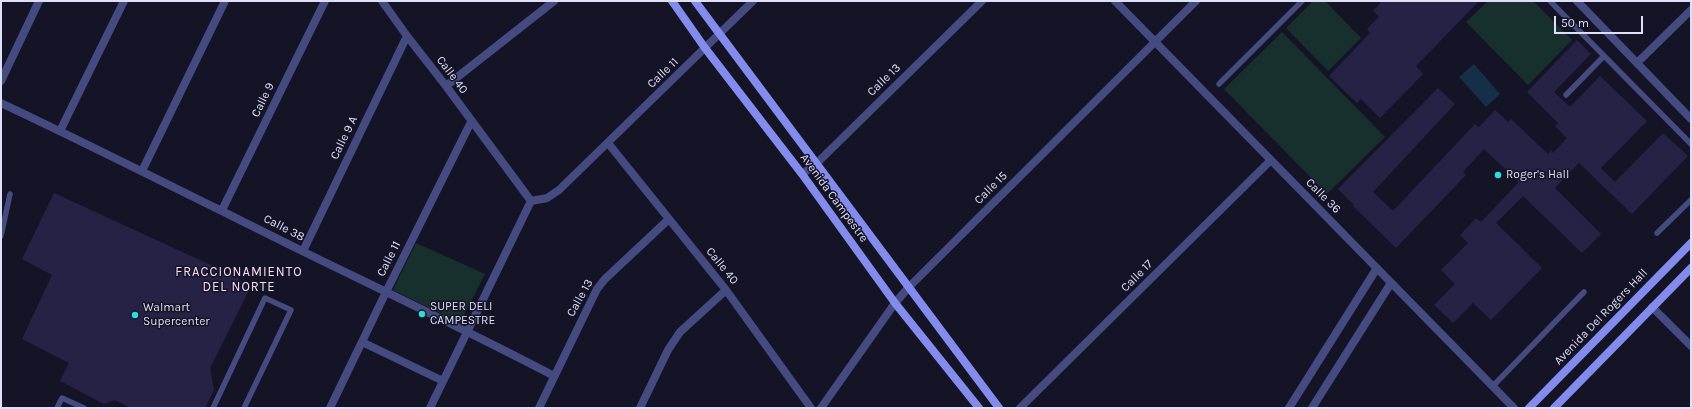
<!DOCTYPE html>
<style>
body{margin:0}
#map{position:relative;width:1692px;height:409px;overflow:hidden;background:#151427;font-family:Karla,sans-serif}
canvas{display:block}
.frame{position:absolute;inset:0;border:2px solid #dfdffa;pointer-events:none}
.scale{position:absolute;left:1554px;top:16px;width:89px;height:18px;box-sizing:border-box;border:2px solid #dfdffa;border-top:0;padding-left:5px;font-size:12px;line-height:14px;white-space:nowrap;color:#dfdffa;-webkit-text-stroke:3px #151427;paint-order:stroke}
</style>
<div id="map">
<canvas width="1692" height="409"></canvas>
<div class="frame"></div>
<div class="scale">50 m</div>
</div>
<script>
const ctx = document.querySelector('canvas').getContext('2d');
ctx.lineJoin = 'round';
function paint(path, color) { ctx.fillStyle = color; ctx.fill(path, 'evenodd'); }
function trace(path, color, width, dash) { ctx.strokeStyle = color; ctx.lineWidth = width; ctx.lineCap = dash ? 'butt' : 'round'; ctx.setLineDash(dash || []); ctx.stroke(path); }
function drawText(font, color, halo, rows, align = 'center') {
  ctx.font = font + ' Karla,sans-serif'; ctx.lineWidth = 3; ctx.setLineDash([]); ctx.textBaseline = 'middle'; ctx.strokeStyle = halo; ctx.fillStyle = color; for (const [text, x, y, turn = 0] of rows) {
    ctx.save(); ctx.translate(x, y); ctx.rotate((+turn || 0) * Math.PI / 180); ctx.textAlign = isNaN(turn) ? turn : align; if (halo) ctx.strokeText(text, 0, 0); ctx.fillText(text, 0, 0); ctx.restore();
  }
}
const green = new Path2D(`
 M 1313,1 L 1325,1 L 1361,38 L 1328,71 L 1286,28 Z
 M 1488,1 L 1533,1 L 1572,40 L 1528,85 L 1466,22 Z
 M 1282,32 L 1385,137 L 1327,194 L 1224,89 Z
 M 416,243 L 485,274 L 460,323 L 393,290 Z`);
const water = new Path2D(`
 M 1474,64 L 1500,94 L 1486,107 L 1459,77 Z`);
const building = new Path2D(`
 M 1382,1 L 1479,1 L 1416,66 L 1423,74 L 1380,118 L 1361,99 L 1357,103 L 1329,76 L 1370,33 L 1367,29 L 1379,17 L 1373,11 Z
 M 1577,40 L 1591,54 L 1554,92 L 1570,107 L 1600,76 L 1647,121 L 1601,168 L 1615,182 L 1663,133 L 1688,156 L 1632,214 L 1579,163 L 1555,188 L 1601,234 L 1582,253 L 1523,196 L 1496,223 L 1542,268 L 1491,320 L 1473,303 L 1453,323 L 1434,305 L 1455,284 L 1441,270 L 1468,243 L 1460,235 L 1476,218 L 1481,222 L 1519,182 L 1484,149 L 1463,172 L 1466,175 L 1396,248 L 1353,206 L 1354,205 L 1338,189 L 1438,88 L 1455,104 L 1373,192 L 1393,211 L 1475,124 L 1479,127 L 1495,110 L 1508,122 L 1511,119 L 1548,154 L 1551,150 L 1553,153 L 1567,138 L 1555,126 L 1558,123 L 1527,92 Z
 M 54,193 L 237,277 L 246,286 L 248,292 L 210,368 L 214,390 L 205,408 L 131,408 L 115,400 L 104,404 L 60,381 L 69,363 L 22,339 L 52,275 L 22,259 Z`);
const lane = new Path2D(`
 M 1550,1 L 1691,144
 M 1219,84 L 1302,1
 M 1566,95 L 1604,56
 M 1657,233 L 1691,200
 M 1,236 L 10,194
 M 1493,386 L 1584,292
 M 57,408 L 62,398 L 84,408
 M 213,408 L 265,298 L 291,310 L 244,408`);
const street = new Path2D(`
 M 382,1 L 407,36 L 446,86 L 531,201
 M 1115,1 L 1514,408
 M 1577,1 L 1691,119
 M 1637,63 L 1691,10
 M 1,81 L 39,1
 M 446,86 L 554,1
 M 1,103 C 103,151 203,202 304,252 C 388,293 472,333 554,376
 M 60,131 L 124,1
 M 608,143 L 726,290 L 811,408
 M 142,171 L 225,1
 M 802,174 L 816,164 L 982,1
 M 531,201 L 547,198 L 559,190 L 753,1
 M 222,210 L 325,1
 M 303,251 L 407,36
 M 1652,307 L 1691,346
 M 362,342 L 443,381
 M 330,408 L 386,292 L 471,122
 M 430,408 L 531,201
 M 539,408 L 597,289 L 605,279 L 669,219
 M 640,408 L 668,350 L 680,332 L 726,290
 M 821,408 L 895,303 L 909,287 L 1196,1
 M 1020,408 L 1271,160
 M 1289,408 L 1377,268
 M 1312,408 L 1391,283`);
const secondary = new Path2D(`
 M 672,1 L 705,48 L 802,174 L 895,303 L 979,408
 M 695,1 L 999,408
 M 1529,408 L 1691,243
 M 1554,408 L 1691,268`);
const markers = [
 [1498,175,4,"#25e0dd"],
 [422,314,4,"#25e0dd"],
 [135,315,4,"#25e0dd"]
];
const streetNames = [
 ["Calle 11",663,73,-44],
 ["Calle 40",452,75,53],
 ["Calle 13",884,80,-44],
 ["Calle 9",263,100,-64],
 ["Calle 9 A",344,138,-64],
 ["Calle 15",991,188,-45],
 ["Calle 36",1323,196,45],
 ["Avenida Campestre",834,198,54],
 ["Calle 38",284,228,27],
 ["Calle 11",389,259,-63],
 ["Calle 40",722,266,51],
 ["Calle 17",1137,276,-45],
 ["Calle 13",580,298,-61],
 ["Avenida Del Rogers Hall",1601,317,-46]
];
const poiNames = [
 ["Roger's Hall",1506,175],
 ["SUPER DELI",430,307],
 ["CAMPESTRE",430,321],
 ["Walmart",143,308],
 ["Supercenter",143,322]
];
const neighbourhoodNames = [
 ["FRACCIONAMIENTO",239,272],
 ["DEL NORTE",239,287]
];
paint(green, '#18302d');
paint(water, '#162f49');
paint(building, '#252246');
trace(lane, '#454a80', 5.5);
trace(street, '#454a80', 8);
trace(secondary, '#838ced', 8);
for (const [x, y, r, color] of markers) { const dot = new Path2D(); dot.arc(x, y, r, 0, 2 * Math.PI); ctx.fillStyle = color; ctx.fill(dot); trace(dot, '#151427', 1.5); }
drawText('12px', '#dfdffa', '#151427', streetNames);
drawText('12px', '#dfdffa', '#151427', poiNames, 'left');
ctx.letterSpacing = '1px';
drawText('13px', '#fbe0f4', '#151427', neighbourhoodNames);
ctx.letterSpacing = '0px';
</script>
